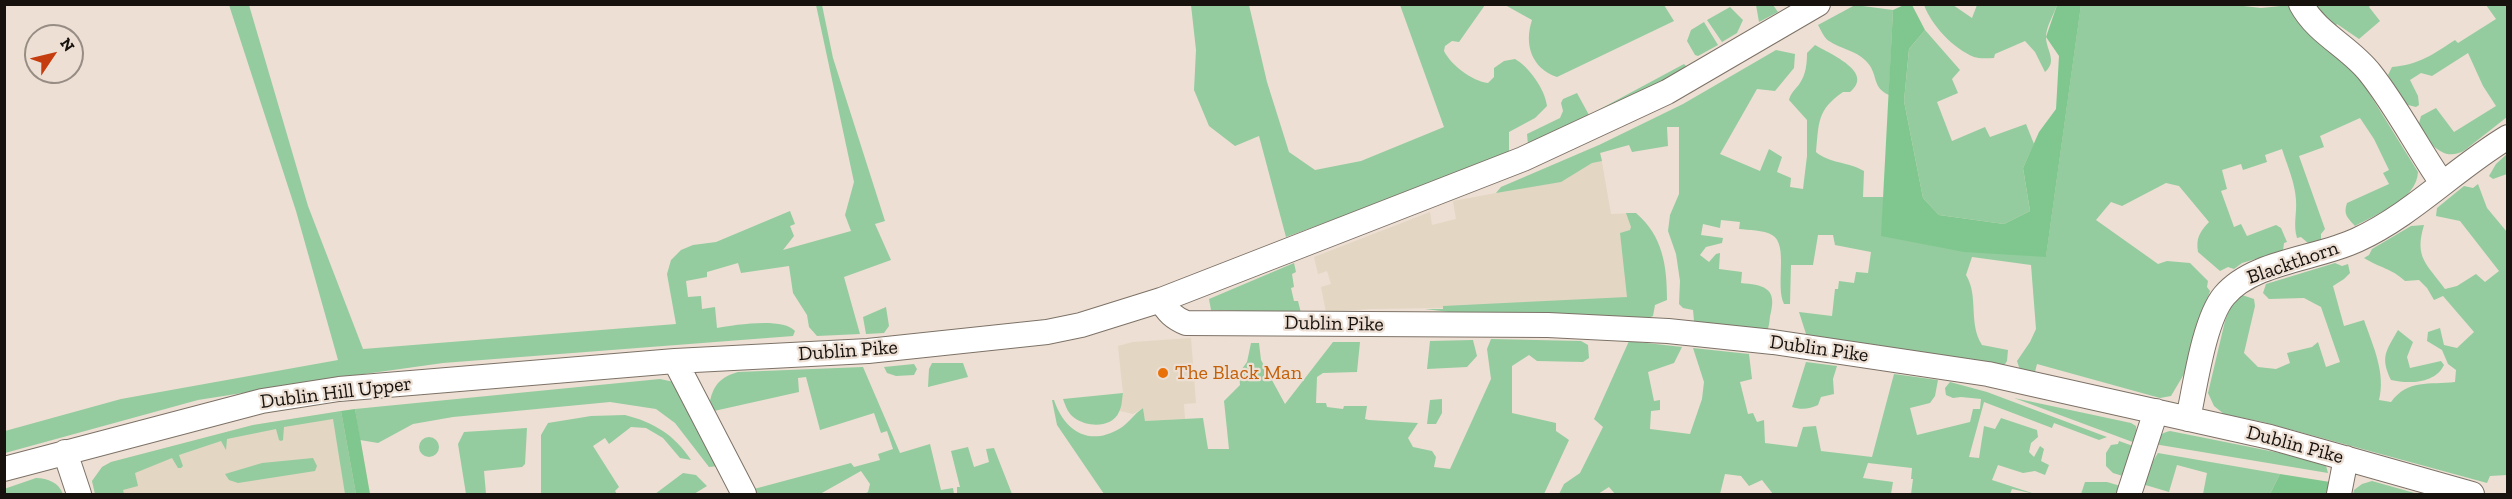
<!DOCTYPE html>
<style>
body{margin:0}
#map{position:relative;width:2512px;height:499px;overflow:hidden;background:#eddfd3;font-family:"Zilla Slab",serif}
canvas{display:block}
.frame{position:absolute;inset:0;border:6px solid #17120e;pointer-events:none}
.north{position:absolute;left:24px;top:24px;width:60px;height:60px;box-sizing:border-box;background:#eddfd3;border:2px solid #978d84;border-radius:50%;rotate:55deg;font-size:16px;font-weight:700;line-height:24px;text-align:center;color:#17120e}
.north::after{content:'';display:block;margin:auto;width:21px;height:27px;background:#c53d0e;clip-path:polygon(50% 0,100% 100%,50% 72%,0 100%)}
</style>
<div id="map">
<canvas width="2512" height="499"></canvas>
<div class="frame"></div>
<div class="north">N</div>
</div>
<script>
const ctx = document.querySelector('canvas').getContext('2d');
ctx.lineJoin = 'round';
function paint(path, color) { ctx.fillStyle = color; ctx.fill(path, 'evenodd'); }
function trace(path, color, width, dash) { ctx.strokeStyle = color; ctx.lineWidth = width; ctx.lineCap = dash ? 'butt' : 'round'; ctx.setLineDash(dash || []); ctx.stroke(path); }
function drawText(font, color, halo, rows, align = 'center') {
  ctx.font = font + ' "Zilla Slab",serif'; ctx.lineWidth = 4.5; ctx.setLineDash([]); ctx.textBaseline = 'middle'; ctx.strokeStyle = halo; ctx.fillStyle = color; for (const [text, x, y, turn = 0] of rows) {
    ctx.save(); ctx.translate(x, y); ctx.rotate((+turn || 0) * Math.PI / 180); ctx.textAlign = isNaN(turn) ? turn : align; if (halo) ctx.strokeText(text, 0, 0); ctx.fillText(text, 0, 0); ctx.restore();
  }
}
const commercial = new Path2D(`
 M 1599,145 L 1611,214 L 1636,213 L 1647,305 L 1372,309 L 1326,312 L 1321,287 L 1331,284 L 1327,271 L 1318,274 L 1314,257 L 1430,212 L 1432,225 L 1456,219 L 1453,201 L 1496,193 L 1501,187 Z
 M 1191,338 L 1196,403 L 1184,404 L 1185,419 L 1145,421 L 1143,408 L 1133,414 L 1120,411 L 1123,393 L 1118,346 L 1133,342 Z
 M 355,409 L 370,494 L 95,494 L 92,481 L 102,467 L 111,462 L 253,425 Z`);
const green = new Path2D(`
 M 2081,4 L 2226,4 L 2261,8 L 2291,5 L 2361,80 L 2418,172 C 2417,200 2376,214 2355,226 C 2348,218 2343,215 2347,203 L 2389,184 L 2383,173 L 2389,170 L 2374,139 L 2360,118 L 2320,136 L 2324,147 L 2299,156 L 2325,229 L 2321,234 L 2321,239 L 2309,244 L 2301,237 L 2297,238 C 2293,224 2297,214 2296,200 C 2295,182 2287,165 2282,149 L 2265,155 L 2267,162 L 2243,170 L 2241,164 L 2222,170 L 2227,189 L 2221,191 L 2234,227 L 2241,224 L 2247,236 L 2276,225 L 2281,228 L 2287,242 L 2284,243 L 2283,251 L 2242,263 L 2234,269 L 2228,267 L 2220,271 L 2198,252 C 2196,238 2199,233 2209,222 L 2179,186 L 2166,183 L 2122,206 L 2111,202 L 2096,220 L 2158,264 L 2167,261 L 2190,263 L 2208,281 L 2207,287 L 2210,291 L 2196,333 L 2187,369 L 2171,396 L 2160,398 L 2037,364 L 2035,372 L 2020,370 L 2017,361 L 2030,342 L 2036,329 L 2031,265 L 1972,257 L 1966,275 C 1979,296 1968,323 1982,345 L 2008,350 L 2007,361 L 2003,367 L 1817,338 L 1806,334 L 1799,312 L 1832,316 L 1835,289 L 1838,289 L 1839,281 L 1854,283 L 1856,272 L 1868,273 L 1871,252 L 1835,245 L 1833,235 L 1818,235 L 1813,265 L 1791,265 L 1790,304 L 1784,304 C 1775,286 1789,244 1772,235 C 1764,230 1748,230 1739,229 L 1740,222 L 1721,220 L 1720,228 L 1703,224 L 1701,235 L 1723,238 L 1722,243 L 1706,247 L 1700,255 L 1709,262 L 1716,254 L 1720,253 L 1719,269 L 1742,272 L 1741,283 C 1762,285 1777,287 1771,312 C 1769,319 1770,325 1767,331 L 1694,321 L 1693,310 L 1683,308 L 1679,304 L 1680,281 L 1676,254 L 1668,231 L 1670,215 L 1679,194 L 1679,127 L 1667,127 L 1668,146 L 1632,152 L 1629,145 L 1600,153 L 1602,161 L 1592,163 L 1561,182 L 1496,193 L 1501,187 L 1599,145 L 1683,104 L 1776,50 L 1795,54 L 1794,68 L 1775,91 L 1757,89 L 1720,154 L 1760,171 L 1769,149 L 1782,157 L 1777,172 L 1791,178 L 1790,187 L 1803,189 L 1807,156 L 1807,120 L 1789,100 C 1791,92 1796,89 1800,83 C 1806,74 1807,63 1807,53 L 1815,45 C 1830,54 1875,72 1850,92 L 1843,92 C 1817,110 1819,122 1816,152 C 1828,163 1849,162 1864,171 L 1863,197 L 1883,197 L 1883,213 L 2046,256 Z
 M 229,5 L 249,5 L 308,206 L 363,349 L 676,324 L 667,274 L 671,260 L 681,250 L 693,245 L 716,242 L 790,211 L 795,224 L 790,226 L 794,236 L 783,250 L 851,231 L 845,215 L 854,182 L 816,5 L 822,5 L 833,58 L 885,221 L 875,224 L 891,260 L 844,277 L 860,334 L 817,336 L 809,327 L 807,315 L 793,293 L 789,266 L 741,273 L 738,263 L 707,272 L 707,277 L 686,281 L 688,297 L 701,296 L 702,309 L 715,307 L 717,328 C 734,325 783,317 795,331 L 793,336 L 443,363 L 350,376 L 198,400 L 5,453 L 5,431 L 121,399 L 338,360 L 296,211 Z
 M 1191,5 L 1249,5 L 1267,82 L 1289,152 L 1315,170 L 1361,161 L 1444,127 L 1400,5 L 1485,5 L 1459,42 L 1452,41 L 1445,46 L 1444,51 C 1451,65 1472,81 1488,83 L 1494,77 L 1494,68 L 1504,61 L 1515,59 C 1529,67 1545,89 1547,106 L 1535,118 L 1509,132 L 1509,153 L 1461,173 L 1286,237 L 1259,136 L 1235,146 L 1209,126 L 1194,90 L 1196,50 Z
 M 1505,5 L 1664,5 L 1674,21 L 1557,77 C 1531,68 1524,44 1532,20 Z
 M 1756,5 L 1773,5 L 1778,12 L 1759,22 Z
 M 1855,5 L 1893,10 L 1889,95 C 1871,87 1879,74 1866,61 C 1855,50 1841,49 1829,41 C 1824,38 1821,30 1818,25 Z
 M 1924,5 L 1953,5 L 1972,18 L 1977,5 L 2057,5 C 2054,14 2046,27 2046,37 C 2046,50 2058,61 2045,72 L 2035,52 L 2025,41 L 1995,54 L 1994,58 C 1988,58 1980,59 1974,57 C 1953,48 1932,26 1924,5 Z
 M 2313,5 L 2371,5 L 2369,7 L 2380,21 L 2359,39 L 2337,24 L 2334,28 Z
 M 2486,5 L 2507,5 L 2507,117 L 2465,150 C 2444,163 2430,144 2418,127 L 2421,116 L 2436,108 L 2454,132 L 2496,106 L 2483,86 L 2468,53 L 2432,76 L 2421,73 L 2410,80 L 2418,96 L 2419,105 L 2416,107 L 2404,104 L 2388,75 L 2392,67 C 2418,65 2434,54 2455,40 L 2458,43 L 2496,19 Z
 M 1730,7 L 1743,20 L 1737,33 L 1722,42 L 1707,20 Z
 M 1704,22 L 1718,45 L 1698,56 L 1695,55 L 1687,41 L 1691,30 Z
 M 1925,30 L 1960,70 L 1952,79 L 1958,93 L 1937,102 L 1952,141 L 1985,127 L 1990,137 L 2026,124 L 2034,144 L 2023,168 L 2030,211 L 2004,224 L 1939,215 L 1923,198 L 1904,101 L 1909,49 Z
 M 1684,64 L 1687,67 L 1656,85 L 1528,145 L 1527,134 L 1560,118 L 1563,111 L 1561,103 L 1563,99 L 1577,93 L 1589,115 Z
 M 2507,154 L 2507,174 L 2493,179 L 2489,176 L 2496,164 Z
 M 2478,184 L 2487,208 L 2507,232 L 2507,475 L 2490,476 L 2487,483 L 2263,422 L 2224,414 L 2214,406 L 2208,393 L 2225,321 L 2230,308 L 2242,295 L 2254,299 L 2255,306 L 2244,353 L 2258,367 L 2276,369 L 2290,363 L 2287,353 L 2312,347 L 2318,342 L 2326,367 L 2340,362 L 2321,307 L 2304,298 L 2269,299 L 2263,293 L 2266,284 L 2335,263 L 2342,266 L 2348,264 L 2350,273 L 2344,279 L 2333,286 L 2344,326 L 2364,320 C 2373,346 2386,373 2379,400 L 2391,402 C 2408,379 2429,385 2455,382 L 2456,370 L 2448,364 L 2442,350 L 2427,341 L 2428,332 L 2440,328 L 2444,345 L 2457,348 L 2474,332 L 2443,296 L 2434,300 L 2427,288 L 2419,280 L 2405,281 C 2391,268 2380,268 2364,258 L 2369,255 L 2372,249 L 2411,226 L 2424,225 C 2414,258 2427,264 2445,289 L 2457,286 L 2476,274 L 2485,282 L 2499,271 L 2460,221 L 2436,216 L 2437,208 L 2464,186 L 2473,188 Z
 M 1626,213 L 1636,213 C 1663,236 1667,266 1667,300 L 1655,305 L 1653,316 L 1649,318 L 1473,315 L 1425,309 L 1443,309 L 1443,306 L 1627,297 L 1620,233 L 1630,230 L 1631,227 Z
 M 1294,263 L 1296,272 L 1292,274 L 1294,287 L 1291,288 L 1294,301 L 1298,301 L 1301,313 L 1211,310 L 1209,299 Z
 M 886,307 L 889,326 L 884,333 L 866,334 L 863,317 Z
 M 2398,330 L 2413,342 L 2407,357 L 2410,368 L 2441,361 L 2444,365 C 2435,384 2408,384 2391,380 C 2380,357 2386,351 2398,330 Z
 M 1491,339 L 1581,341 L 1588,345 L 1589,358 L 1583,362 L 1537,361 L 1529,355 L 1512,366 L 1512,413 L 1556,423 L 1556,431 L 1569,440 L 1544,494 L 1104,494 L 1057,425 L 1052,400 L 1054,400 C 1064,430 1088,447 1119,429 C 1128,424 1134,414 1143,408 L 1145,421 L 1203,418 L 1208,449 L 1229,449 L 1224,401 L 1240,385 L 1239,373 L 1247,362 L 1251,343 L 1259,343 L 1261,360 L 1285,404 L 1333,342 L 1360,342 L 1357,372 L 1323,373 L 1317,377 L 1316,403 L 1326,403 L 1327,407 L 1343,409 L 1344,406 L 1367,406 L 1365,419 L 1369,420 L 1418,423 L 1408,438 L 1413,447 L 1432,451 L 1436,457 L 1434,467 L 1450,469 L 1491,379 L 1487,349 Z
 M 1473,340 L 1477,356 L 1467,367 L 1427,369 L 1430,341 Z
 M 1629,341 L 1682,347 L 1674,363 L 1648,372 L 1654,401 L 1660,400 L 1660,410 L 1651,411 L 1650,429 L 1690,434 L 1702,399 L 1704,382 L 1693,348 L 1749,354 L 1752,379 L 1740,382 L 1748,414 L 1753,413 L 1757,422 L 1764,420 L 1765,443 L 1797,447 L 1803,427 L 1816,426 L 1821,451 L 1872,457 L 1894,374 L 1938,380 L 1935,396 L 1930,403 L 1910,408 L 1917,435 L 1970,422 L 1973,409 L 1980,409 L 1981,399 L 1961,397 L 1953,398 L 1946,395 L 1945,388 L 1950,382 L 1987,392 L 2107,437 L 2099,440 L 2054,423 L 2052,428 L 1984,402 L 1969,457 L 1979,458 L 1984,426 L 1995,429 L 2001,418 L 2037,430 L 2038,437 L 2031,443 L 2029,452 L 2034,457 L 2040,446 L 2044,449 L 2041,461 L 2049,465 L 2045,475 L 2035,471 L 2023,473 L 1998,465 L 1992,480 L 2035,494 L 2012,489 L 2010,494 L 1911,494 L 1913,479 L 1911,479 L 1912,468 L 1868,463 L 1863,478 L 1893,482 L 1891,494 L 1773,494 L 1762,480 L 1749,486 L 1741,476 L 1725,474 L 1720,494 L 1615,494 L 1609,487 L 1598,494 L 1559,494 L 1564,484 L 1580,473 L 1603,427 L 1594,419 Z
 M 1806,362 L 1837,366 L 1833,379 L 1834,394 L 1821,397 L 1818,405 C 1810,409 1801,410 1792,407 Z
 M 932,363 L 963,363 L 968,377 L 928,387 L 929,369 Z
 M 914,364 L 917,369 L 914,375 L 896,376 L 887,373 L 884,367 Z
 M 863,367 L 900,453 L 930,444 L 941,490 L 953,488 L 954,494 L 864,494 L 868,492 L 870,484 L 861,471 L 820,494 L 757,494 L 754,489 L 851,463 L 854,467 L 880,460 L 878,454 L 893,449 L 887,431 L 881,433 L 874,413 L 820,430 L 806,377 L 798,378 L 799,392 L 714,411 L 710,401 C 714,384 721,377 738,372 Z
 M 660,379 L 674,382 L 719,466 L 709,467 L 675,423 L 656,409 L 610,402 L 453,417 L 413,424 L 378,443 L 360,440 L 355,409 Z
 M 1123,393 C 1122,399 1122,407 1119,412 C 1112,428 1088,427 1076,419 C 1068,414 1066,407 1063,399 Z
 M 2014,398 L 2131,423 L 2136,426 L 2138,444 Z
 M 1442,399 L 1442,413 L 1436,424 L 1427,424 L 1430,400 Z
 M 341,411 L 356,494 L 345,494 L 333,419 L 284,427 L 283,440 L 281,441 L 279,440 L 276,429 L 227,439 L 226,450 L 221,441 L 179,455 L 183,466 L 181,468 L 178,468 L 172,458 L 135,473 L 138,486 L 123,490 L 124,494 L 95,494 L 92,481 L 102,467 L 111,462 L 253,425 Z
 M 625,415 C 653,422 675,435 691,460 L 680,458 L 663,438 L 646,428 L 631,427 L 609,444 L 605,438 L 593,446 L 619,487 L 615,491 L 617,494 L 541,494 L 541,435 L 548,423 L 591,416 Z
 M 527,428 L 525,464 L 522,467 L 484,471 L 486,494 L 466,494 L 458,444 L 464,432 Z
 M 2170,431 L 2325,462 L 2328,473 L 2154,444 C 2156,436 2162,433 2170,431 Z
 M419 447a10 10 0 1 1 20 0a10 10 0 1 1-20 0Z
 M 2119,441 L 2133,446 L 2126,477 L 2113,473 L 2106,466 L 2106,453 L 2111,445 L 2118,444 Z
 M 968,447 L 974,467 L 989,462 L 986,449 L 994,448 L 1012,494 L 957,494 L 957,487 L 960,487 L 951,451 Z
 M 2158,453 L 2280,474 L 2270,494 L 2203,494 L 2207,473 L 2177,465 L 2169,492 L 2142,484 L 2145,474 Z
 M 313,458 L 317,466 L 315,471 L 238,483 L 229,480 L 225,474 L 262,463 Z
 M 683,473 L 696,475 L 707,486 L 694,494 L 655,494 Z
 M 36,478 C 48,478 59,483 63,494 L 5,494 L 4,489 Z
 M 2372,481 L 2418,494 L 2353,494 L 2354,490 L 2362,484 Z
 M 2085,482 L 2107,482 L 2124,487 L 2122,494 L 2081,494 Z`);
const forest = new Path2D(`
 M 1906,4 L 1912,5 L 1925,30 L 1909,49 L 1904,101 L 1923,198 L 1939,215 L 2004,224 L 2030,211 L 2023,168 L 2039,132 L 2056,109 L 2059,56 L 2046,37 L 2057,5 L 2081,5 L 2046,257 L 1964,252 L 1881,236 L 1893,10 Z
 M 355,409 L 357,420 L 370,494 L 356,494 L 341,411 Z
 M 2280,474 L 2330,482 L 2331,494 L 2270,494 Z`);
const minor = new Path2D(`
 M 2301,4 C 2317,34 2350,47 2370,73 C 2397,107 2417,147 2442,183
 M 1161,300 C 1167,312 1174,318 1186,323 L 1548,325 L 1668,331 L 1773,342 L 1988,374 L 2037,385 L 2270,437 L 2472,494
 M 675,361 L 744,494
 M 2188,419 C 2195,387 2204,320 2224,296 C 2253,261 2317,259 2357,240 C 2412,215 2456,168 2508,137
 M 65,452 L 79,494
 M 4,469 L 262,401 L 339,389 L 675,361 L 868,351 L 1047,332 L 1081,325 L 1161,300 L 1523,159 L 1667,92 L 1818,4
 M 2129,494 L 2156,411
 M 2339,494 L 2346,458`);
const markers = [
 [1163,373,6,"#e8710a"]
];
const streetNames = [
 ["Blackthorn",2293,263,-19],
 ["Dublin Pike",1334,324,1],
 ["Dublin Pike",1819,349,8],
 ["Dublin Pike",848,351,-4],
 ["Dublin Hill Upper",336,393,-7],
 ["Dublin Pike",2295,445,15]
];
const foodNames = [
 ["The Black Man",1175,373]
];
paint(commercial, '#e3d6c3');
paint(green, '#94cc9f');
paint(forest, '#80c78f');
trace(minor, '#7d7267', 26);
trace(minor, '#fff', 24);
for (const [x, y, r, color] of markers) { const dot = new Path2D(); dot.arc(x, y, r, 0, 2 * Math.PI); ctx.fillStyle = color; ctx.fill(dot); trace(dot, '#eddfd3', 2); }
drawText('20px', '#17120e', '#eddfd3', streetNames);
drawText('20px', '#c56008', '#eddfd3', foodNames, 'left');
</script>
